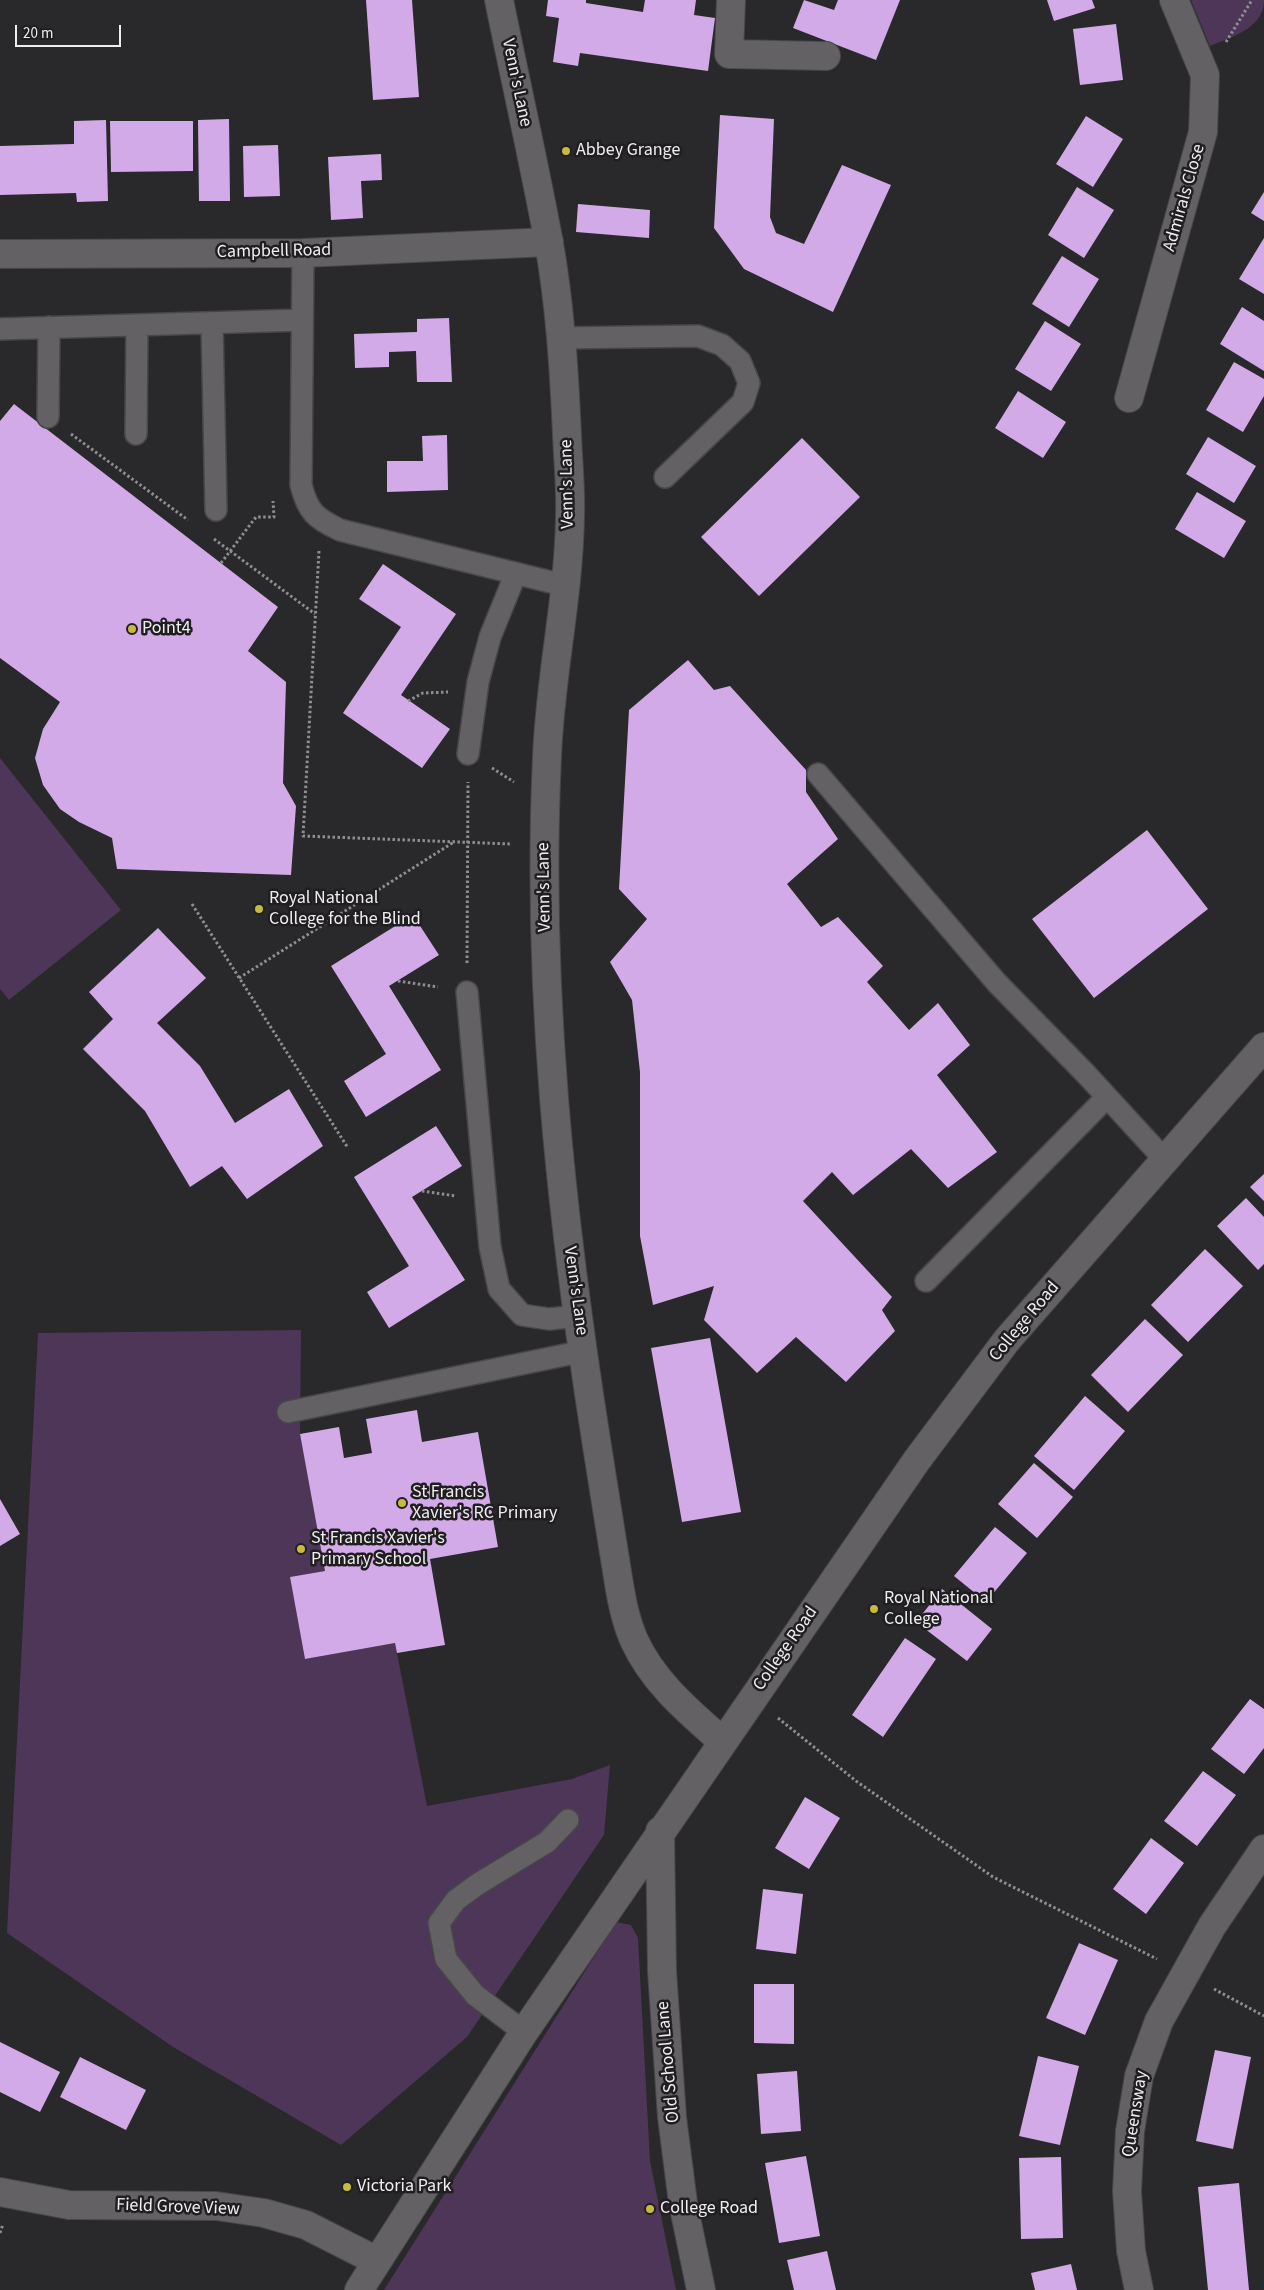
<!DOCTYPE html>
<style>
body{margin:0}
#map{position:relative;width:1264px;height:2290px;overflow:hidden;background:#29282a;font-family:"Source Sans 3",sans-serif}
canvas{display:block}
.scale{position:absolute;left:15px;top:25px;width:106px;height:22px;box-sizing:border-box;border:2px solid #eeedef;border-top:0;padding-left:6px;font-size:15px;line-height:18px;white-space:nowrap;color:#eeedef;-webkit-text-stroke:4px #201e21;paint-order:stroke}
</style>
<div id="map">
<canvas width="1264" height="2290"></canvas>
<div class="scale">20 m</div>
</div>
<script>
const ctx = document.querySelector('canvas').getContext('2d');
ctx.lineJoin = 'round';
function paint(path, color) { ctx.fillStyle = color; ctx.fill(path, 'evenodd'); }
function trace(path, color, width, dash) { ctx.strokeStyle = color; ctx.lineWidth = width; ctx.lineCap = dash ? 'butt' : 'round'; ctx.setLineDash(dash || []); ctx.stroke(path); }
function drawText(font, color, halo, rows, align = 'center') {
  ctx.font = font + ' "Source Sans 3",sans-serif'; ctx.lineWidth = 5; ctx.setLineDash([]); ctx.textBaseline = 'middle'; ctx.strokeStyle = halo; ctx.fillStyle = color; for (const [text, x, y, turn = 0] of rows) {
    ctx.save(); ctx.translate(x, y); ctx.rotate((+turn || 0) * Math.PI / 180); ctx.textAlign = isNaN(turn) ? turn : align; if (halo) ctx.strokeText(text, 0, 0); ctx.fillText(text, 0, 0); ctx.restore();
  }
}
const green = new Path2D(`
 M 1191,0 L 1264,0 C 1264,28 1232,37 1210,46 Z
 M 0,758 L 121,910 L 9,1000 L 0,989 Z
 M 301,1330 L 300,1434 L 325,1571 L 290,1577 L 305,1659 L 395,1643 L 427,1806 L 572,1779 L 610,1765 L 604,1835 L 467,2037 L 341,2145 L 173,2047 L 7,1933 L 38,1333 Z
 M 616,1922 L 631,1925 L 638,1938 L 650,2161 L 676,2290 L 384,2290 Z`);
const building = new Path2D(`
 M 366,0 L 412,0 L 419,97 L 373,100 Z
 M 548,0 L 586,0 L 586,3 L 643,12 L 645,0 L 696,0 L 694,15 L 715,18 L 708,71 L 580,53 L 578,66 L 553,62 L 559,18 L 546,16 Z
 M 804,0 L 834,10 L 838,0 L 900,0 L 876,60 L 793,28 Z
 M 1047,0 L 1092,0 L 1095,8 L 1054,21 Z
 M 1116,24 L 1123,80 L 1080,85 L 1073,29 Z
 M 720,115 L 774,119 L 770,217 L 776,233 L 804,244 L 842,165 L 891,185 L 833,312 L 744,269 L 714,228 Z
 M 1086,116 L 1123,139 L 1093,187 L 1056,164 Z
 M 229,119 L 230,201 L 199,201 L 198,120 Z
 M 106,120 L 108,201 L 77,202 L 76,193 L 0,195 L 0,146 L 74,144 L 74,121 Z
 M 110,121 L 193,121 L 193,171 L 111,172 Z
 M 278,145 L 280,196 L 244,197 L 243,146 Z
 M 381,154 L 382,180 L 361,181 L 363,218 L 331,220 L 328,157 Z
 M 1077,187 L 1114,210 L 1084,258 L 1048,235 Z
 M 1264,192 L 1264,221 L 1251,213 Z
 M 578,204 L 650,210 L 649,238 L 576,232 Z
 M 1264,238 L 1264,294 L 1239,279 Z
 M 1062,256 L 1099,279 L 1069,327 L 1032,304 Z
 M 1242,307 L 1264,321 L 1264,371 L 1220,344 Z
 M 449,318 L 452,382 L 417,382 L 416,351 L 389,352 L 389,367 L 355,368 L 354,334 L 417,332 L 417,319 Z
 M 1045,321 L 1081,344 L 1051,391 L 1015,369 Z
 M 1234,362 L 1264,379 L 1264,396 L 1243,432 L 1206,410 Z
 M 1018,391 L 1066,422 L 1043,458 L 995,428 Z
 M 14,404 L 278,607 L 248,651 L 286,682 L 283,783 L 296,806 L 291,875 L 117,869 L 112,838 L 79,822 L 60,809 L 43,785 L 35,758 L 43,729 L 60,702 L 0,658 L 0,421 Z
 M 447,435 L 448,490 L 387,492 L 387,461 L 423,461 L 422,436 Z
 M 1208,437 L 1256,466 L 1234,503 L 1186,474 Z
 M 802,438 L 860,497 L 759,596 L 701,537 Z
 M 1197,492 L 1246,521 L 1224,558 L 1175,529 Z
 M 383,564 L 456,614 L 401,695 L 450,729 L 422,768 L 343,713 L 401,627 L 359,599 Z
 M 688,660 L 714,690 L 730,686 L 806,770 L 806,792 L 838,839 L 787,884 L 821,927 L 838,917 L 883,966 L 867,982 L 909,1030 L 938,1003 L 970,1045 L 937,1075 L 997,1152 L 948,1188 L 911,1149 L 853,1195 L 832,1172 L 803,1201 L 892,1297 L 882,1310 L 895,1331 L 846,1382 L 796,1337 L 757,1373 L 704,1320 L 714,1286 L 653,1305 L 640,1236 L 640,1072 L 632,1000 L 610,962 L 647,919 L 619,889 L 629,710 Z
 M 1147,830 L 1208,909 L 1094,998 L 1032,919 Z
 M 413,915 L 439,955 L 389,986 L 441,1070 L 366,1117 L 344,1081 L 386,1054 L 331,966 Z
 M 158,928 L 206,978 L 157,1023 L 200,1066 L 235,1123 L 289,1089 L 323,1146 L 247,1199 L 222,1166 L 190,1187 L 145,1111 L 83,1049 L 113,1019 L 89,992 Z
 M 436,1126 L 462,1166 L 412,1197 L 465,1280 L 389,1328 L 367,1292 L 409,1266 L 354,1177 Z
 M 1264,1174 L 1264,1201 L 1250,1187 Z
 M 1246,1198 L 1264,1217 L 1264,1264 L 1258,1270 L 1217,1226 Z
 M 1205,1249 L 1243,1286 L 1188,1342 L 1151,1305 Z
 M 1145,1319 L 1183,1355 L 1128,1412 L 1091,1375 Z
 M 710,1338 L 741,1512 L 682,1522 L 651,1348 Z
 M 1085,1396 L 1125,1431 L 1074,1490 L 1034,1456 Z
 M 417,1410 L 422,1442 L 478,1432 L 498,1547 L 430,1559 L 445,1645 L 397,1653 L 395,1643 L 305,1659 L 290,1577 L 325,1571 L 300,1434 L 339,1427 L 344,1458 L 372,1453 L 366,1419 Z
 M 1034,1463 L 1073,1497 L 1037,1538 L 998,1504 Z
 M 0,1499 L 20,1534 L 0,1546 Z
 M 995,1527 L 1027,1553 L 986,1602 L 954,1576 Z
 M 942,1589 L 992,1629 L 967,1661 L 916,1622 Z
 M 905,1638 L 936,1659 L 883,1737 L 852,1715 Z
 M 1250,1699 L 1264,1709 L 1264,1748 L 1244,1774 L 1211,1749 Z
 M 1203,1771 L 1236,1795 L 1197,1846 L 1164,1821 Z
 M 805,1797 L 840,1818 L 809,1869 L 775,1848 Z
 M 1151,1838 L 1184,1863 L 1146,1914 L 1113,1889 Z
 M 763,1889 L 803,1894 L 796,1954 L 756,1949 Z
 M 1079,1943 L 1118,1960 L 1085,2035 L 1046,2018 Z
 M 754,1984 L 794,1984 L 794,2044 L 754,2043 Z
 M 0,2042 L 60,2072 L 40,2112 L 0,2092 Z
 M 1215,2050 L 1251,2057 L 1233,2149 L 1196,2141 Z
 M 1038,2056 L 1079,2066 L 1060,2145 L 1019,2136 Z
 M 80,2057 L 146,2090 L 126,2130 L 60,2097 Z
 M 797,2071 L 801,2131 L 761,2134 L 757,2074 Z
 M 806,2156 L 820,2236 L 779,2243 L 765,2163 Z
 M 1061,2157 L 1063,2238 L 1021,2239 L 1019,2158 Z
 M 1239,2183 L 1249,2290 L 1208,2290 L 1198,2187 Z
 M 827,2251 L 836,2290 L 794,2290 L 787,2260 Z
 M 1071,2264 L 1077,2290 L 1035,2290 L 1031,2273 Z`);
const path = new Path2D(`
 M 1226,42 L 1252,0
 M 71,434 L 188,520
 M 214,539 L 315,614
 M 319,551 L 303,836 L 511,844
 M 221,563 L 256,517 L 274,517 L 273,501
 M 408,701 L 423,693 L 448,692
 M 492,768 L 514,782
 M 192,904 L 348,1148
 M 467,963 L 468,782
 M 239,978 L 454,842
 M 398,981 L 438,987
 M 422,1191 L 456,1196
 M 778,1718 L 856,1781 L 993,1877 L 1157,1959
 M 1214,1989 L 1264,2016
 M 0,2233 L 3,2224`);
const service = new Path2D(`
 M 303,253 L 301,485 C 308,512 315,518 340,530 L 567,586
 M 212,324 L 216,510
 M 0,329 L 302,320
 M 561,338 L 698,336 L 722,345 L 740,361 L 749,383 L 743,402 L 665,477
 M 48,417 L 49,327
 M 136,434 L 137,325
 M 468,754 L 478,682 L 490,637 L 516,573
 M 818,774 L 997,983 L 1086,1074 L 1165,1160
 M 467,992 L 490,1247 L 499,1289 L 522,1315 L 549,1319 L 579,1316
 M 926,1281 L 1107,1097
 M 288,1412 L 584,1351
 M 524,2032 L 475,1995 L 446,1959 L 439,1923 L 456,1900 L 478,1884 L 547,1842 L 568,1820`);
const minor = new Path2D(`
 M 731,0 L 729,54 L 826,56
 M 0,254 L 303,253 L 549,242
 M 1129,398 L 1203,132 L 1205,75 L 1174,0
 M 0,2192 L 69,2205 L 216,2206 L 264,2213 L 306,2225 L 377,2261
 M 1139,2290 L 1131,2251 L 1127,2191 L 1130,2131 L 1139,2076 L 1159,2021 L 1212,1926 L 1264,1849`);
const tertiary = new Path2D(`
 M 499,0 C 515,79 533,158 548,238 C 560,303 564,369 567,435 C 568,461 571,489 570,515 C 569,597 550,676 547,757 C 536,988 561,1218 597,1446 C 603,1482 608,1517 614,1553 C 619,1582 622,1613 634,1640 C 653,1682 688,1711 722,1741
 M 660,1831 L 662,1971 L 672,2117 L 683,2203 L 701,2290
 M 359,2290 L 524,2032 L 917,1460 L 1007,1340 L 1264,1047`);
const markers = [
 [566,151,5,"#c7bb3c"],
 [132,629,5,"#c7bb3c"],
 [259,909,5,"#c7bb3c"],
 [402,1503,5,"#c7bb3c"],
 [301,1549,5,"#c7bb3c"],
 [874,1609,5,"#c7bb3c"],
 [347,2187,5,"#c7bb3c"],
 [650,2209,5,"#c7bb3c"]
];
const streetNames = [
 ["Venn's Lane",516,83,78],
 ["Admirals Close",1185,198,-74],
 ["Campbell Road",274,252,-1],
 ["Venn's Lane",568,484,-91],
 ["Venn's Lane",545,887,-91],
 ["Venn's Lane",575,1291,82],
 ["College Road",1025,1322,-50],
 ["College Road",786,1649,-55],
 ["Old School Lane",669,2062,-95],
 ["Queensway",1136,2114,-81],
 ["Field Grove View",178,2208,2]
];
const poiNames = [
 ["Abbey Grange",576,151],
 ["Point4",142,629],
 ["Royal National",269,899],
 ["College for the Blind",269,920],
 ["St Francis",412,1493],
 ["Xavier's RC Primary",412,1514],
 ["St Francis Xavier's",311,1539],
 ["Primary School",311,1560],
 ["Royal National",884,1599],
 ["College",884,1620],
 ["Victoria Park",357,2187],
 ["College Road",660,2209]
];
paint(green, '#4d3658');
paint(building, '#d3aae8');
trace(service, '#474648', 24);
trace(minor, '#474648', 30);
trace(tertiary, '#474648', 30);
trace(path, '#8f8e90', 3, [2.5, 2.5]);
trace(service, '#636164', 21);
trace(minor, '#636164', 28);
trace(tertiary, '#636164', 28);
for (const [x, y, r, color] of markers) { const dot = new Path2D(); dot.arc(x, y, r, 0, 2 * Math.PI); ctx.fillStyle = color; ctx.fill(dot); trace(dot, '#201e21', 2); }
drawText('18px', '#eeedef', '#201e21', streetNames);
drawText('18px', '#eeedef', '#201e21', poiNames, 'left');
</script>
